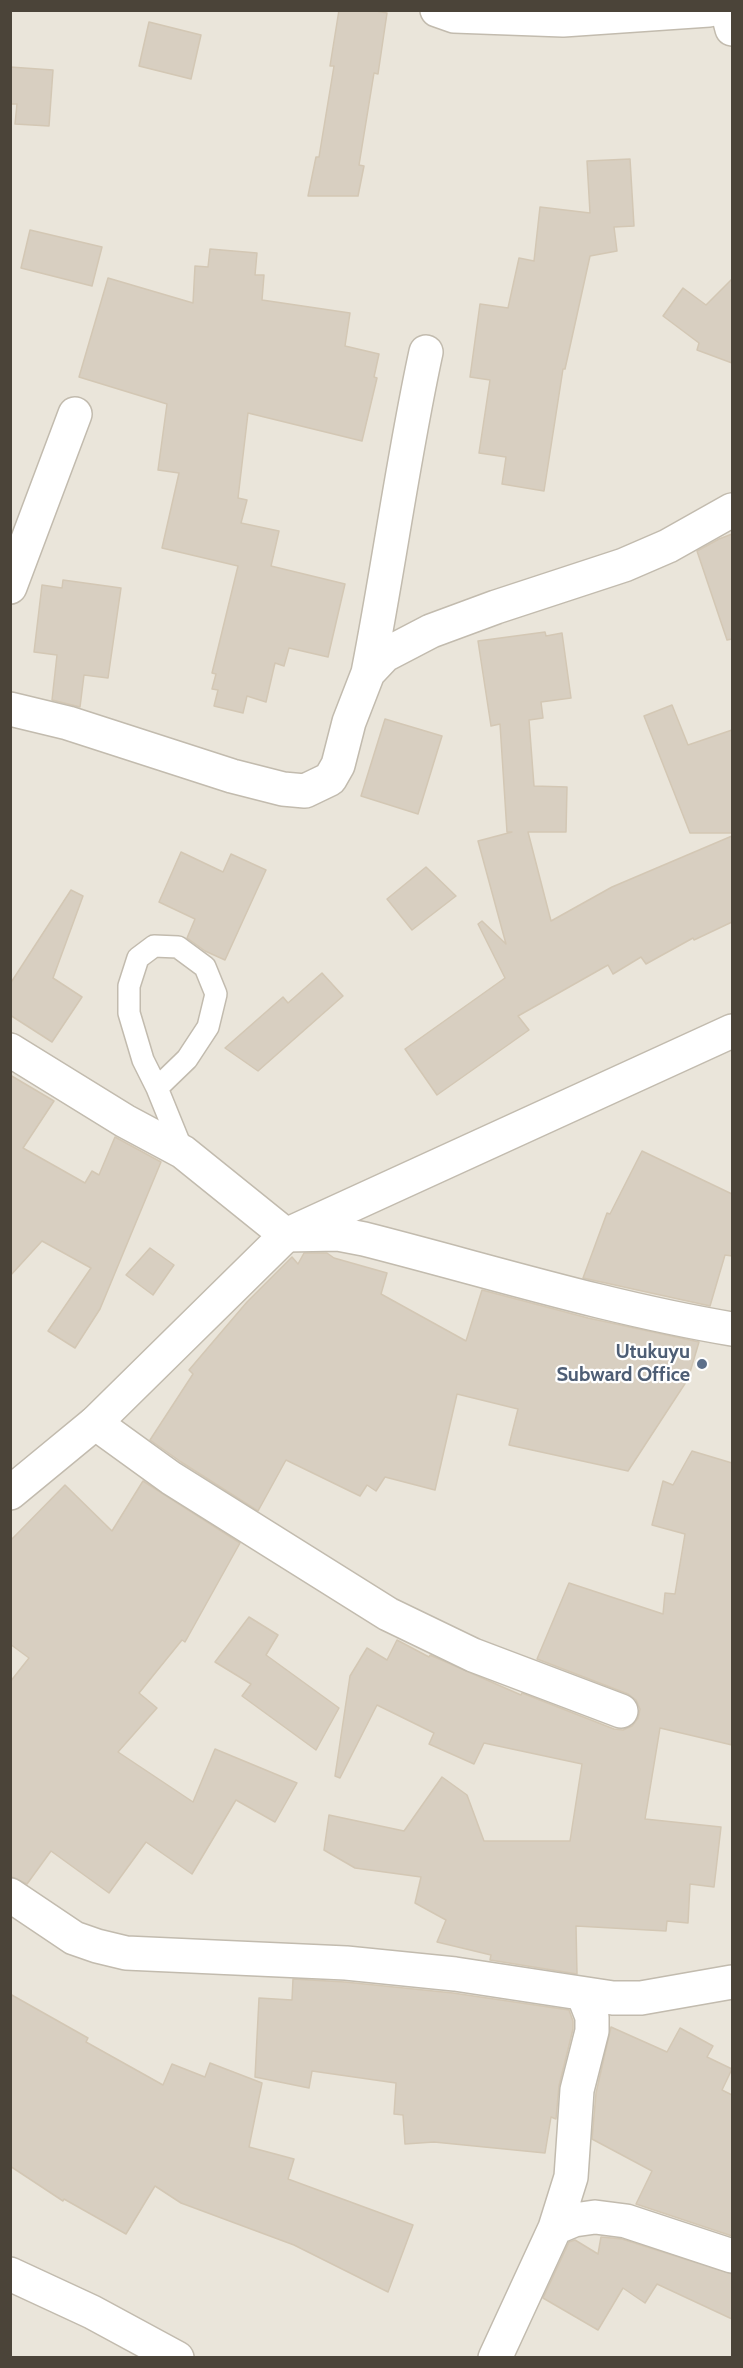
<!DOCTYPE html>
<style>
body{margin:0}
#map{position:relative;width:743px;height:2368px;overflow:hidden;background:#f6f3ec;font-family:Cabin,sans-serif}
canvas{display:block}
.frame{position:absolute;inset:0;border:12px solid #4b4439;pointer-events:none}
</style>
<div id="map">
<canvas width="743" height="2368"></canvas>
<div class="frame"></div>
</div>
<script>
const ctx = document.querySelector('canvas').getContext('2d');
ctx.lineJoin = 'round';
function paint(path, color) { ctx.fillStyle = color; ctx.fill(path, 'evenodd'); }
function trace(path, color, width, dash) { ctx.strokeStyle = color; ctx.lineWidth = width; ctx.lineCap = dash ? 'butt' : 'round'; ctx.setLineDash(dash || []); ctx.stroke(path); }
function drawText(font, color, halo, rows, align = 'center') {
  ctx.font = font + ' Cabin,sans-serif'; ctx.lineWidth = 4.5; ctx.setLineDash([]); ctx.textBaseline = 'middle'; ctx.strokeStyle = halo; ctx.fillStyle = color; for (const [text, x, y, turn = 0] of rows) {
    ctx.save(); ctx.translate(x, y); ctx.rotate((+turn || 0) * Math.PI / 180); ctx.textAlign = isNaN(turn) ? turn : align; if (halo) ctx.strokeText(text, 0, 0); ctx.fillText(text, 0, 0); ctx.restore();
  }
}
const residential = new Path2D(`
 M 11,11 L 732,11 L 732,2357 L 11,2357 Z`);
const building = new Path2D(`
 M 339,10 L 371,10 L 387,13 L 378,74 L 374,73 L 359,165 L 364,166 L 358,196 L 308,196 L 316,157 L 319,157 L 334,66 L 330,66 Z
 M 149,22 L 201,35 L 191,79 L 139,66 Z
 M 10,67 L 53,70 L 49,126 L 15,124 L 17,104 L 10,104 Z
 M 630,159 L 634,226 L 614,227 L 617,251 L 590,256 L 565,369 L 563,369 L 544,491 L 502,484 L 506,457 L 479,453 L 490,380 L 470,377 L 480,304 L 508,308 L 519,258 L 534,261 L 540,207 L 590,213 L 587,161 Z
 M 30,230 L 102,247 L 92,286 L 21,268 Z
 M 210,249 L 257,253 L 255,275 L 264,275 L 262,300 L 350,313 L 345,346 L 379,354 L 374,377 L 377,378 L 362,441 L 248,413 L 238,498 L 247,500 L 241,523 L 279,531 L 271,566 L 345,584 L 328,657 L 289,648 L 284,666 L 275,663 L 266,702 L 247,696 L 243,713 L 214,706 L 218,690 L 212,689 L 216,674 L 212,673 L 238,566 L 162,548 L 179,473 L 158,470 L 167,404 L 79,377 L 108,278 L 193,303 L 195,266 L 208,267 Z
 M 732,279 L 732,363 L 697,350 L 699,343 L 663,316 L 683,288 L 706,305 Z
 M 732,534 L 732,639 L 727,640 L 697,551 L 719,539 Z
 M 63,580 L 121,588 L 108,678 L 84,675 L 80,707 L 52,700 L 57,655 L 34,652 L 42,585 L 62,588 Z
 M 545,632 L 546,636 L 562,633 L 571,698 L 541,702 L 543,718 L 529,720 L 534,786 L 567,787 L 566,832 L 528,832 L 551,921 L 612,887 L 732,836 L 732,922 L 694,940 L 693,938 L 646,964 L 641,957 L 613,974 L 608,965 L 518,1016 L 529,1030 L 437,1095 L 405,1049 L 505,978 L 478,924 L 482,921 L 506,944 L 478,841 L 512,832 L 507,832 L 500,724 L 491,726 L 478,641 Z
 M 672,705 L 688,745 L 732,730 L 732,833 L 690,833 L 644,716 Z
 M 385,719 L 442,736 L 418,814 L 361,796 Z
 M 181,852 L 223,872 L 231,854 L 266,870 L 225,960 L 205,951 L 187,938 L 195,919 L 159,902 Z
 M 426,867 L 456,896 L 412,930 L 387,899 Z
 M 71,890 L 83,896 L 53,978 L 82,997 L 52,1042 L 10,1015 L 10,984 Z
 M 322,973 L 343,996 L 258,1071 L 225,1048 L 283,997 L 288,1003 Z
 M 10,1075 L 54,1101 L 23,1148 L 85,1183 L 92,1171 L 99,1175 L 115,1137 L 161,1162 L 100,1309 L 75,1348 L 48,1331 L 91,1268 L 42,1241 L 10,1276 Z
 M 642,1151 L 732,1194 L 732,1256 L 725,1255 L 710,1306 L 583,1278 L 607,1213 L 610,1214 Z
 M 150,1248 L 174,1265 L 153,1295 L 126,1275 Z
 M 304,1253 L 327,1253 L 334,1258 L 387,1273 L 381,1294 L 466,1341 L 482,1290 L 588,1318 L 699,1342 L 688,1379 L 628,1471 L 509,1445 L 518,1409 L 457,1394 L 435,1490 L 385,1477 L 376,1491 L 367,1485 L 360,1496 L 286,1460 L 258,1511 L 181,1462 L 150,1440 L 193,1374 L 189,1370 L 247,1302 L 292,1257 L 298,1264 Z
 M 692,1451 L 732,1463 L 732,1745 L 660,1728 L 645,1819 L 721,1827 L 714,1887 L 690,1884 L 688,1923 L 667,1921 L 666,1931 L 576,1926 L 577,1974 L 490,1960 L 491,1955 L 437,1942 L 446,1920 L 415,1903 L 421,1877 L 355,1868 L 324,1850 L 329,1815 L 404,1831 L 442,1777 L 467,1795 L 484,1841 L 570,1841 L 582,1764 L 484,1743 L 474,1764 L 429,1744 L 434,1733 L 377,1705 L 340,1778 L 335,1776 L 350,1676 L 367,1648 L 387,1660 L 397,1640 L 429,1657 L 430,1655 L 521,1695 L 522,1693 L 614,1729 L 623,1730 L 632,1726 L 638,1718 L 640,1709 L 636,1700 L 628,1694 L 537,1659 L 569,1583 L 663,1614 L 665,1593 L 675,1594 L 685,1534 L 652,1525 L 663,1481 L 673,1485 Z
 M 143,1481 L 240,1543 L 185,1642 L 182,1640 L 139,1693 L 157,1708 L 118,1752 L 193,1802 L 215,1749 L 297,1783 L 275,1822 L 236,1800 L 192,1874 L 146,1842 L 109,1893 L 51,1851 L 27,1884 L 10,1876 L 10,1682 L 29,1658 L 10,1644 L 10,1541 L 65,1485 L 112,1531 Z
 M 249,1617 L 278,1635 L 266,1655 L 339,1708 L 316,1750 L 242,1696 L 251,1684 L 215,1662 Z
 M 293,1979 L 345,1982 L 453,1993 L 569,2010 L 573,2021 L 573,2029 L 559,2086 L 556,2119 L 551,2117 L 545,2153 L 434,2142 L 405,2144 L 403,2115 L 394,2114 L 396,2083 L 312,2071 L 309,2088 L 255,2077 L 259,1998 L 292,2000 Z
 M 10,1994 L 88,2038 L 86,2042 L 163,2085 L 172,2064 L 205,2077 L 210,2063 L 262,2083 L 249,2147 L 294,2159 L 288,2179 L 413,2225 L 388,2292 L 294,2245 L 181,2203 L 155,2186 L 126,2234 L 64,2199 L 63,2201 L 10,2166 Z
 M 611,2027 L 667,2052 L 680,2028 L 713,2046 L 707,2057 L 732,2069 L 722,2090 L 732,2095 L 732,2236 L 636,2204 L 652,2171 L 592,2139 L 596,2093 Z
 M 601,2237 L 622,2239 L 732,2274 L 732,2319 L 657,2284 L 645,2303 L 623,2288 L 598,2330 L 543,2298 L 569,2242 L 575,2240 L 598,2254 Z`);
const service = new Path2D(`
 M 157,1088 L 187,1059 L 208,1027 L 216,994 L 205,967 L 178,947 L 154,946 L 138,958 L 129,986 L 129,1013 L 143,1060 L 157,1088 L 183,1152`);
const minor = new Path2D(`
 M 437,10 L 454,16 L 563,20 L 709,10
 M 727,10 L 732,29
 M 10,587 L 75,414
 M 368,673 C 389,566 403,458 426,352
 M 10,709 L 68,723 L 232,776 L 283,789 L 305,791 L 330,779 L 338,765 L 349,722 L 368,673 L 385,655 L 431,631 L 496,607 L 624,565 L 668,546 L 732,510
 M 10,1050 L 125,1121 L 183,1152 L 286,1235 L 338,1234 L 364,1239 C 486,1270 607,1308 732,1329
 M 95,1423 L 171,1478 L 388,1614 L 473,1655 L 621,1711
 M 10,1895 L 74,1938 L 97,1946 L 126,1953 L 346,1963 L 455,1974 L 613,1998 L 641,1998 L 732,1982
 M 555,2228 L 574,2220 L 595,2217 L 626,2221 L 732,2256
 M 495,2358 L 555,2228 L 571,2177 L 577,2090 L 592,2031 L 592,2017 L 583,1994`);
const tertiary = new Path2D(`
 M 10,1493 L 95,1423 L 286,1235 L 732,1031
 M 10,2274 L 92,2312 L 177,2358`);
const markers = [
 [702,1364,6,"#5c6f8a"]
];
const serviceNames = [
 ["Utukuyu",690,1352],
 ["Subward Office",690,1375]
];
paint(residential, '#eae5da');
paint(building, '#d8cfc1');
trace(building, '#d3c7b4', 1.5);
trace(service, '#c2bbae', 24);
trace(minor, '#c2bbae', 36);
trace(tertiary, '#c2bbae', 36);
trace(service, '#fff', 21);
trace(minor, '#fff', 33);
trace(tertiary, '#fff', 33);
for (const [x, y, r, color] of markers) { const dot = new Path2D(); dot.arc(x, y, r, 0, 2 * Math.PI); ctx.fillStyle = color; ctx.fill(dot); trace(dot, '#fff', 2); }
drawText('bold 20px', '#4e5e75', '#fff', serviceNames, 'right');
</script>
